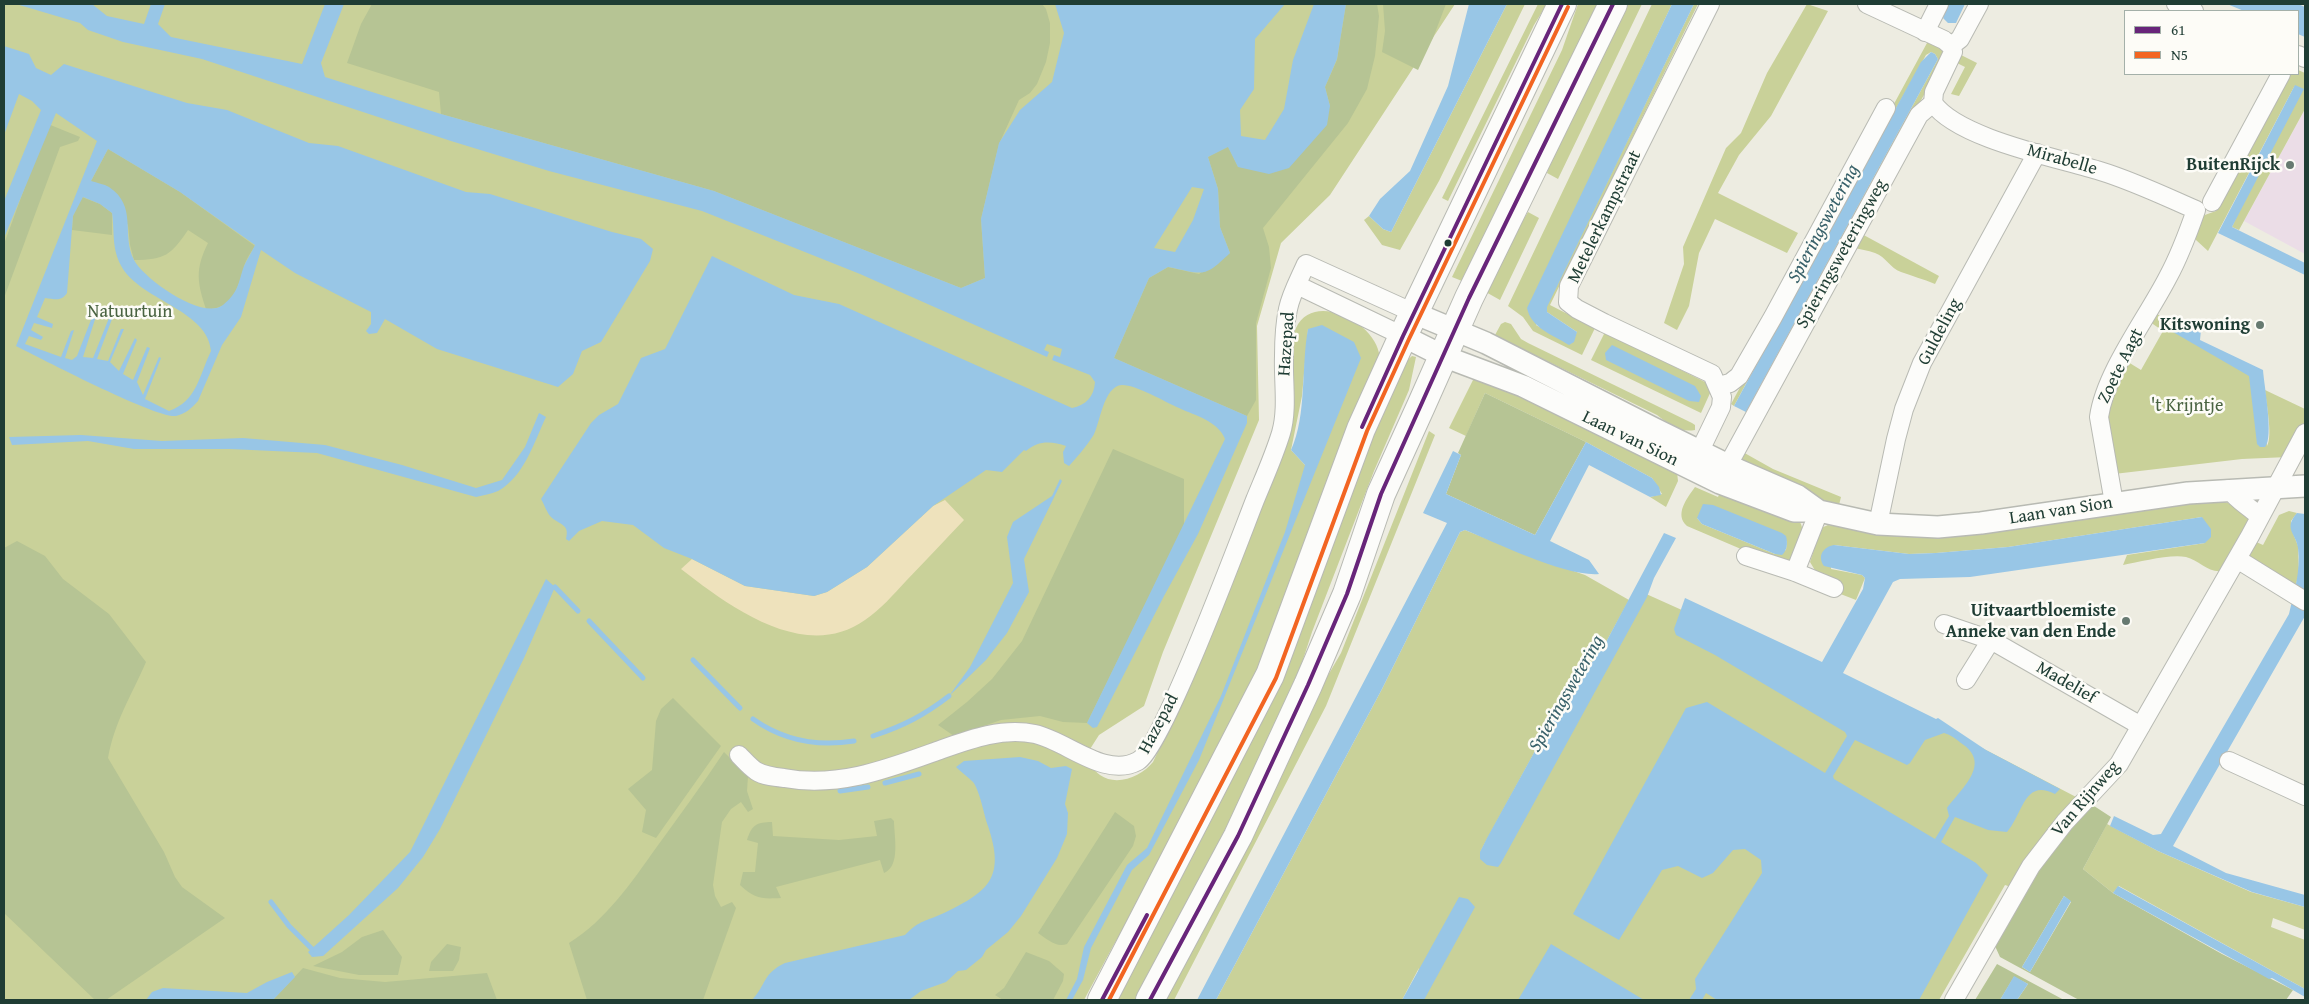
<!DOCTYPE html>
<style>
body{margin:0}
#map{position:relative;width:2309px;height:1004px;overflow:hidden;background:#edece1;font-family:"Gentium Book Plus",serif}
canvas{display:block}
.frame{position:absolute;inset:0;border:5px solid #1f3d34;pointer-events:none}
.legend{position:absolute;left:2124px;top:10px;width:175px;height:65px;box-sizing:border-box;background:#fdfcf7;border:1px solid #a4b0a9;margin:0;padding:6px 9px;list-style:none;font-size:15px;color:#1f3d34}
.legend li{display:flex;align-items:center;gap:10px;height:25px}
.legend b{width:25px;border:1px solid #a4b0a9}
</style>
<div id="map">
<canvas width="2309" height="1004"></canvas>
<div class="frame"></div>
<ul class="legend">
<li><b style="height:6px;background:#68257a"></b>61</li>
<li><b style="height:6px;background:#f26522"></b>N5</li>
</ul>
</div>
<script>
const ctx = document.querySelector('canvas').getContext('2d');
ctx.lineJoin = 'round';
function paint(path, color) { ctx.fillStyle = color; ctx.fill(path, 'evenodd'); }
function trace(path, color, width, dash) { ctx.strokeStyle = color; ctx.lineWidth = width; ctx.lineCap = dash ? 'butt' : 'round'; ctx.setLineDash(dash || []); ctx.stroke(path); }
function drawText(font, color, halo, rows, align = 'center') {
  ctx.font = font + ' "Gentium Book Plus",serif'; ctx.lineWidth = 5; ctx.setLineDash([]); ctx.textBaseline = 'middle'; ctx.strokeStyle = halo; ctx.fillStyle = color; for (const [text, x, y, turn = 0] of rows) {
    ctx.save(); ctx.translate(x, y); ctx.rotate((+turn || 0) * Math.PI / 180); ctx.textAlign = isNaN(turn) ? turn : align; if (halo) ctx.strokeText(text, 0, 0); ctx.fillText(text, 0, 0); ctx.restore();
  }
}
const built = new Path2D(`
 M 2305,109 L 2305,254 L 2244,221 Z`);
const green = new Path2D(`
 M 4,4 L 1455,4 L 1330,195 L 1281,243 L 1257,326 L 1259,420 L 1163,652 L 1144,706 L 1099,735 L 1085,757 C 1089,762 1094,771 1100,775 C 1117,787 1142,776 1153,762 C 1192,681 1227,599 1258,515 C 1268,489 1279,463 1288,437 C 1292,422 1295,404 1294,389 C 1294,371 1288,345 1296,328 C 1313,291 1373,321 1379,353 C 1380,358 1377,366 1376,371 L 1268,646 L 1234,725 L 1154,877 L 1113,946 L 1084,1000 L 4,1000 ZM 1308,329 L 1305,465 L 1291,450 L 1302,396 Z
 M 1507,4 L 1525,4 L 1439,181 L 1400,250 L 1382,245 L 1364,220 L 1369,216 L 1383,229 L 1391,232 Z
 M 1538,4 L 1547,4 L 1534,25 L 1448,201 L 1442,198 Z
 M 1578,4 L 1601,4 L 1467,283 L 1452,277 L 1562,50 Z
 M 1627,4 L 1642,4 L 1558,179 L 1547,173 C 1564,118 1595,52 1627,4 Z
 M 1652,4 L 1672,4 L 1608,140 L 1536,325 L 1569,344 L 1577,332 L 1547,312 L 1546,307 L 1694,4 L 1698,4 L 1550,305 L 1595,328 L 1582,355 L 1533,331 L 1523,317 L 1508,306 Z
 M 1807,4 L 1828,11 L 1771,116 L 1739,155 L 1718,193 L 1798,233 L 1787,253 L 1715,219 L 1699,253 L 1689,306 L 1677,330 L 1664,323 L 1684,264 L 1683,247 L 1726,148 L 1741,133 L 1767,73 Z
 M 1933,41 L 1943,49 L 1943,61 L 1746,412 L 1938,59 L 1935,54 L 1931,52 L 1926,55 L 1834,220 L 1734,406 L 1731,404 L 1927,43 Z
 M 1957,53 L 1977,63 L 1959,96 L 1951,94 L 1965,67 L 1955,62 Z
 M 2298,70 L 2305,73 L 2305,109 L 2239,230 L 2232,227 L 2295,85 L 2208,251 L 2196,240 L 2194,235 L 2202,216 L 2216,211 L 2288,74 L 2298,74 Z
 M 1528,212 L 1539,218 L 1500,300 L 1484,291 L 1498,261 Z
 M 1860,233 L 1939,276 L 1935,284 C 1923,279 1912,276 1901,272 C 1890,268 1886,257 1875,253 C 1868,250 1860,250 1852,247 Z
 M 2156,313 L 2175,327 L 2173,329 L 2260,373 L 2267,446 C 2273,436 2266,402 2265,390 L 2305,409 L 2305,427 L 2288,457 L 2242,459 L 2114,474 L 2105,425 L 2108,401 L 2128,362 L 2141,370 L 2163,331 L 2150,322 Z
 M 1505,322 L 1511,324 L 1521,339 L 1528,343 L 1692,423 L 1695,425 L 1695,430 C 1679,433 1669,424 1657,415 L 1500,338 L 1495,335 L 1501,324 Z
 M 1605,332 L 1705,382 L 1711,391 L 1701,413 L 1591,360 Z
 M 1412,356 L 1416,357 L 1409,390 L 1374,471 L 1312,632 L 1281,727 L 1138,1000 L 1112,1000 L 1403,364 Z
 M 1476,374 L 1677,472 L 1678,481 L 1666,507 L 1650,497 L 1662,494 L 1652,478 L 1586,442 L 1485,393 L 1466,436 L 1449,428 Z
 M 1429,431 L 1435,435 L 1326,706 L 1174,1000 L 1160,1000 L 1309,708 L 1341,653 Z
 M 1741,451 L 1773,469 L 1841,497 L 1839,505 L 1819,499 L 1735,461 Z
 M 1695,487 L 1718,497 L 1722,488 L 1800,522 C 1807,535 1798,553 1789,563 L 1748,552 L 1687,526 C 1674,515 1687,498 1695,487 ZM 1697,518 L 1787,541 L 1786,550 L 1775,554 L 1702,524 Z
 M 2216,500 C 2229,503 2245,506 2249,521 L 2222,571 C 2208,573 2199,560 2186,557 C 2169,554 2140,562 2123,565 L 2127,555 L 2205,543 L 2202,517 L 2008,547 L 1936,553 L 1909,554 L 1834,545 L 1831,569 L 1862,575 L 1865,578 L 1856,600 L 1825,588 L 1831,577 L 1816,572 L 1810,562 L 1821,528 L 1828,525 L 1880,533 Z
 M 2289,511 L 2297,513 L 2291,521 L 2291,528 L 2298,546 L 2299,573 L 2295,588 L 2251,559 L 2248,552 L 2254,541 L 2263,545 L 2279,515 Z
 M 1465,530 L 1522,553 L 1585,575 L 1629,600 L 1605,644 L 1557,711 L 1480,852 L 1644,593 L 1940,726 L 2078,798 L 2011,887 L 2005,885 L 1939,1000 L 1411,1000 L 1419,968 L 1402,1000 L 1216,1000 L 1382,689 L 1460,532 Z
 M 2107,824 L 2158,851 L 2251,892 L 2305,907 L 2305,930 L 2273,918 L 2271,927 L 2305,940 L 2305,989 L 2119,886 L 2113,893 L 2083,869 Z`);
const forest = new Path2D(`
 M 372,4 L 1042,4 L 1046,9 L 1050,23 L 1050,43 L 1046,62 L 1037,84 L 1030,93 L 1019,100 L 999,144 L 981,219 L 985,278 L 961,288 L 714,191 L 441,114 L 439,92 L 347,63 L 361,24 Z
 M 1346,4 L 1377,4 L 1379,16 L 1375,56 L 1367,89 L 1348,123 L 1263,228 L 1269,247 L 1271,268 L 1256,323 L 1256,400 L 1247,416 L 1114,358 L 1149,278 L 1168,267 L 1199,274 L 1230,253 L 1220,227 L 1218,189 L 1208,157 L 1228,146 L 1238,167 L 1330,106 L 1325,87 L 1337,60 Z
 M 1383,4 L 1446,4 L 1433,38 L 1418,70 L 1382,52 L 1385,31 Z
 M 48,124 L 80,137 L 78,141 L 60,147 L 4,298 L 4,244 Z
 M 108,149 L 180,192 L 255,246 C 251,252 246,259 244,267 C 238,287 233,310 206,309 C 197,282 195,269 208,243 L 188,230 C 171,255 165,260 134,260 L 130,245 L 128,225 L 91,181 Z
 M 82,197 L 100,204 L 112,213 L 112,235 L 72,230 L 73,216 Z
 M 1485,393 L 1586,442 L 1535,535 L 1446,494 L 1461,455 L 1458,453 Z
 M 1113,449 L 1184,479 L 1184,525 L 1087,723 L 1063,722 L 1040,716 L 1001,720 L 954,736 L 938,725 L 967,702 L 992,679 L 1022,641 Z
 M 17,541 L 45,556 L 63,579 L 109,614 L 146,662 C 131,697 115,720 108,758 L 164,852 L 175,877 L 182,887 L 225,918 L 106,1000 L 95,1000 L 4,913 L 4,548 Z
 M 673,698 L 721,746 L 656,838 L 642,832 L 646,810 L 628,789 L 652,770 L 656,721 L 661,709 Z
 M 724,752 L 748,776 L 747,791 L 753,809 L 748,812 L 741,802 L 731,809 L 722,822 L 713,885 L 715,896 L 721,907 L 732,902 L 736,908 L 703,1000 L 587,1000 L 569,943 C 606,920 631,883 656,848 C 679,816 702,785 724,752 Z
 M 2091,804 L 2111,817 L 2083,869 L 2113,893 L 2222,954 L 2293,990 L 2286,1000 L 2079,1000 L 2000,957 L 1995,946 L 2048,855 ZM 2064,896 L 2071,902 L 2030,972 L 2022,967 Z
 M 1115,812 L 1134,826 L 1136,836 L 1133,846 L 1067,944 C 1056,948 1047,939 1038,933 Z
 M 891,818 L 894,821 C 894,836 901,866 884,873 L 880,860 L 776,887 L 781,898 C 761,899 755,899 740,885 L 743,872 L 755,872 L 758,843 L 747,840 C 752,825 756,822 772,822 L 773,836 L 839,840 L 877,836 L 874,821 Z
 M 383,930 L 402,957 L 398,975 L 359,975 L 313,966 L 342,952 L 362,937 Z
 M 447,944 L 461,947 L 459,960 L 453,971 L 429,971 L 431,962 Z
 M 1026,952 L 1049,961 L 1064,974 L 1063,981 L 1053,1000 L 1003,1000 L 995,995 L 1004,988 Z
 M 1997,964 L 2064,1000 L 2017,1000 L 2028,984 L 2014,977 L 2000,1000 L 1975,1000 Z
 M 303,968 L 340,978 L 385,982 L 487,973 L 497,1000 L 273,1000 Z`);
const sand = new Path2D(`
 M 945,500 L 964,520 C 945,540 926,560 906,581 C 893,595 881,609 865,620 C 804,663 729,606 681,569 L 692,559 L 745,586 L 814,596 L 827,592 L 867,567 L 933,506 Z`);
const water = new Path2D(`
 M 16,4 L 92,4 L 107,16 L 144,24 L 151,4 L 165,4 L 158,24 L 171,37 L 302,64 L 325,4 L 344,4 L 321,63 L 325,77 L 441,114 L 714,191 L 961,288 L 985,278 L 981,219 L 999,143 L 1020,110 L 1052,82 L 1064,33 L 1055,4 L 1285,4 L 1255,39 L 1254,89 L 1240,110 L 1241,136 L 1265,140 L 1284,109 L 1293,60 L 1314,4 L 1346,4 L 1337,59 L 1325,87 L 1330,106 L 1327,125 L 1289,168 L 1269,174 L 1238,167 L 1228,147 L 1208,157 L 1218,189 L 1220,227 L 1230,253 C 1203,279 1204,274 1168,267 L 1149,278 L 1114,358 L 1247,416 L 1247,423 L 1198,534 L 1164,596 L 1097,727 L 1093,728 L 1087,723 L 1225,439 C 1218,421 1196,416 1179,408 C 1165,402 1137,385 1122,385 C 1103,386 1100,425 1093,436 C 1086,447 1077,457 1069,466 L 1064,463 L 1063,452 L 1066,446 C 1052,441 1038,440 1026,451 L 1024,450 L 1002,472 L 986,470 L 933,506 L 867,567 L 827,592 L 814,596 L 745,586 L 692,559 L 664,548 L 633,525 L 602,521 L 579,531 L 569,541 L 566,539 C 570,524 560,525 551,517 C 547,513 544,504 541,499 L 591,423 L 599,415 L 618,404 L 641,358 L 665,349 L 712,256 L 794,295 L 839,304 L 1072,408 C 1086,405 1094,397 1095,382 L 1090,375 L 1052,360 L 1054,355 L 1060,357 L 1062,349 L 1047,344 L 1044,350 L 1049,352 L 1047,357 L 860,274 L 702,211 L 549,171 L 451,141 L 202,59 L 123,42 L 88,30 L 80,23 ZM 1192,187 L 1204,189 L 1193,220 L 1175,252 L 1154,248 Z
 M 1469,4 L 1507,4 L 1391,232 L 1383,229 L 1369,216 L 1380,199 L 1410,171 L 1448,86 Z
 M 1672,4 L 1694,4 L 1547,307 L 1547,312 L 1577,332 L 1574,342 L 1569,345 C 1553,335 1531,328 1527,308 Z
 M 1948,4 L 1965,4 L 1956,23 L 1948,23 L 1943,18 Z
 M 2227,4 L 2298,4 L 2305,7 L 2305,37 L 2298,34 L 2298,11 L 2244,11 Z
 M 4,46 L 29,54 L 36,68 L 51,75 L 64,64 L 187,103 L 227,110 L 309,143 L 338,146 L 466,192 L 490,194 L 612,232 L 641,239 L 653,249 L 650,261 L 601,342 L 582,351 L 573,374 L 558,387 L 437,349 L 385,319 L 377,333 L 369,334 L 366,331 L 371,324 L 371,312 L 295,273 L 261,250 L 241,317 L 222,345 L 198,401 C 192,408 185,414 176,416 C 157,419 40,358 16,346 L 97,141 L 56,113 L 4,238 L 4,201 L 41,110 L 32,101 L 19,94 L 4,135 ZM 108,149 L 180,192 L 255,245 C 252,252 247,259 244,266 C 238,283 239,292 223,305 C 203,321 144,279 134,260 C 121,235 138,206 109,187 C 104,184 97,183 91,181 ZM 83,197 L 100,204 L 112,213 C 115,234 111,249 123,269 C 144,301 208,311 211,351 C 199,376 197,401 169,411 L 145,399 L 161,358 L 159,357 L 143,395 L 137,382 L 150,348 L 147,347 L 133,380 L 123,374 L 137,340 L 135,338 L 119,371 L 110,362 L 124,329 L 121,329 L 108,361 L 97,359 L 112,319 L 109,318 L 93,358 L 83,357 L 97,313 L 94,312 L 77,356 L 72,360 L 65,358 L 74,330 L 71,331 L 61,357 L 25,344 L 29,336 L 41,340 L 43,337 L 31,330 L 34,323 L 52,328 L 53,324 L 37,317 L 45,298 C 55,299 61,302 67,293 L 73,216 Z
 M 1931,52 L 1935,54 L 1938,59 L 1746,412 L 1734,406 L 1921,62 Z
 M 2295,85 L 2304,89 L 2232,227 L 2305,263 L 2305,275 L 2218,233 Z
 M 1322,325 L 1354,342 L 1361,358 L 1199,760 L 1149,855 L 1132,870 L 1091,948 L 1083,980 L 1072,1000 L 1066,1000 L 1077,979 L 1084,947 L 1127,865 L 1147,848 L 1221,696 L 1285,532 L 1305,465 L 1291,450 C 1307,415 1301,366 1308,329 Z
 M 2193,326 L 2198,326 L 2201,330 L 2200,340 L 2263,370 C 2264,385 2274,438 2265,447 L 2260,447 L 2257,444 L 2249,376 L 2173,332 L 2175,327 L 2189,331 Z
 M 1612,345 L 1695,386 L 1701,396 L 1699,402 L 1689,401 L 1606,360 L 1605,353 Z
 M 539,413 L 546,417 C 534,442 524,477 498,491 C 491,494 483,495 476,497 L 317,453 L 230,449 L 134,449 L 88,441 L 12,445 L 9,437 L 81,435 L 162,441 L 243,438 L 325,445 L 402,465 L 476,488 L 502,480 L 525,447 Z
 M 1586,442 L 1652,478 L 1659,487 L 1661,495 L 1650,497 L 1589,465 L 1550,541 L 1589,560 L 1599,574 C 1566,577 1497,543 1465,530 L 1460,532 L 1382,689 L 1216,1000 L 1197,1000 L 1447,523 L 1423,513 L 1453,451 L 1461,455 L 1446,494 L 1535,535 Z
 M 1060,479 L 1062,481 L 1024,559 L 1029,592 L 1007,633 L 986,660 L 949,696 L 970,667 L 1013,583 L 1007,537 L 1013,522 L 1052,496 Z
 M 1703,504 L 1713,505 L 1782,533 L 1786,536 C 1788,543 1787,551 1782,555 L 1775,554 L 1702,524 L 1697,518 Z
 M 2297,513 L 2305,514 L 2305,616 L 2173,846 L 2226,873 L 2305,895 L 2305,907 L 2252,892 L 2158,851 L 2110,826 L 2114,816 L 2153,835 L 2161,834 L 2289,614 C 2294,592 2301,571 2298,548 C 2296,533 2283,529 2297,513 Z
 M 2202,517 L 2211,529 L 2211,537 L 2205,543 L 1970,577 L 1900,579 L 1893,582 L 1843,673 L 1936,719 L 1938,718 L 1986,750 L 2060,789 L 2055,794 C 2024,778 2023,814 2007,832 L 1988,830 L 1955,817 L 1941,842 L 1976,863 L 1988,875 L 1919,1000 L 1717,1000 L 1706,993 L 1702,1000 L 1689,1000 L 1696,989 L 1695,979 L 1762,873 L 1761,860 L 1745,849 L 1733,850 L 1713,873 L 1702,878 L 1678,866 L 1662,870 L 1619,940 L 1573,914 L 1686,708 L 1707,702 L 1825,773 L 1847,736 L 1845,732 L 1715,655 L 1676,635 L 1674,629 L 1685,598 L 1822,662 L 1863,589 L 1865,578 L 1862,575 L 1824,566 C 1817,556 1823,547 1834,545 L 1909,554 L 1936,553 L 2008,547 ZM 1944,733 C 1951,735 1956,739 1961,743 C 1992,763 1963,787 1947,808 L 1949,816 L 1935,839 L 1834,779 L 1833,776 L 1855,740 L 1907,765 L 1910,763 L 1925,740 Z
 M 1664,533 L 1676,538 L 1654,578 L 1647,597 L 1501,863 L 1498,867 L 1487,865 L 1480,859 L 1480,852 L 1487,838 L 1557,711 L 1605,644 Z
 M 546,579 L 555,587 L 524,658 L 440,829 L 423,857 L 398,888 L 323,956 L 312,957 L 308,952 L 349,915 L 410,852 Z
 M 1020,757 L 1038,761 L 1051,768 L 1066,766 L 1072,769 L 1065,804 L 1068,813 L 1067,834 L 1057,858 L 1021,916 L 1008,932 L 986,950 L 982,957 L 966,970 L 958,971 L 946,982 L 921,991 L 909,1000 L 752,1000 C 767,984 762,974 785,963 L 905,935 C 921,919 925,922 944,913 C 990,891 1005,877 988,826 C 984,815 980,791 973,782 C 968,777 961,772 956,767 L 964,761 Z
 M 2118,886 L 2305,989 L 2305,997 L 2272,978 L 2269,979 L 2113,893 Z
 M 2064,896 L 2071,901 L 2030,972 L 2022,967 Z
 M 1459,897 L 1468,899 L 1475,907 L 1424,1000 L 1402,1000 Z
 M 1551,944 L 1644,1000 L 1518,1000 Z
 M 292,972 L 295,977 L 273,1000 L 146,1000 L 152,992 L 163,988 L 247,993 L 267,982 Z
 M 2014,976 L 2028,984 L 2017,1000 L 2000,1000 Z`);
const stream = new Path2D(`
 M 555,587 L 578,611
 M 589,621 L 643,678
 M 693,660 L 740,708
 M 753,719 C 784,741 817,747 854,741
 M 873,736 C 903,726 923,716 949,696
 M 885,783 L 919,774
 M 840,791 L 868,787
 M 271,902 L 289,926 L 312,949`);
const minor = new Path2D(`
 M 1867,4 L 1944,40 L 1951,46 L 1953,52 L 1934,92 L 1933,103
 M 2176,4 L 2194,11
 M 1925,32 L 1939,4
 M 1951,46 L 1960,39 L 1979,4
 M 2298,55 L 2305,58
 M 1933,103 C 1958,139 2059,158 2100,171 C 2133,181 2164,196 2196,210 C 2188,233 2180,255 2168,277 C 2147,318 2105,373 2099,417 L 2114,503
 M 2212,202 L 2281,74
 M 1297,285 L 1403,336
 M 1719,386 L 1730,383 L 1739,376 L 1773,317 L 1886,108
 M 1694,463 L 1721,407 L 1722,397 L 1712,374 L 1604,323 L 1577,309 L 1568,302 L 1569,286 L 1710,4
 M 1728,465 L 1919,115 L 1933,103
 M 2229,489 C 2237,501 2249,506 2260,517
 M 1878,524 L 1896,439 L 1904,409 L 1922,363 L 2037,153
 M 1746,556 L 1795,572 L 1834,588
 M 2237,559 L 2305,601
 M 1795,572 L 1819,511
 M 1944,624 L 1991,640 L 2141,726
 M 1966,680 L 1991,640
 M 739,755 C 744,760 750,767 756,771 C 764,776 774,777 784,778 C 838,788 887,769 937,751 C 968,740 1001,727 1035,734 C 1067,741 1105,779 1138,761 C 1162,748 1240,538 1255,500 C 1264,478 1274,456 1281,433 C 1288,409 1283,381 1284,356 C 1284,341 1285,323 1288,309 C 1291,294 1300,278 1306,264 L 1414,313
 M 2229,761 L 2305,796
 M 1954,1000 L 2031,866 L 2065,822 L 2119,764 L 2250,536 L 2305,433`);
const tertiary = new Path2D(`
 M 1414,313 L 1486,343 L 1653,428 L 1738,470 L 1798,496 L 1819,511
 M 1403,336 L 1443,356 L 1523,386 L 1720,483 L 1794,511 L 1819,511 L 1878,524 L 1938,527 L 1981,523 L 2188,493 L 2305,486`);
const primary = new Path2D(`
 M 1102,1000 L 1270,675 L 1361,429 L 1403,336 L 1562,4
 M 1150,1000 L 1238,836 L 1308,685 L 1347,594 L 1381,494 L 1421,406 L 1469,298 L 1613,4`);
const bus1 = new Path2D(`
 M 1362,427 L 1403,336 L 1562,4
 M 1102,1000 L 1147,915
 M 1150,1000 L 1238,836 L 1308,685 L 1347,594 L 1381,494 L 1469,298 L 1613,4`);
const bus2 = new Path2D(`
 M 1109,1000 L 1276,678 L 1367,431 L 1409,339 L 1568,7`);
const markers = [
 [2290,165,5,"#677a71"],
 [1448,243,4.5,"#1f3d34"],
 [2260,325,5,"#677a71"],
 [2126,621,5,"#677a71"]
];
const streetNames = [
 ["Mirabelle",2062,160,16],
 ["Metelerkampstraat",1605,217,-64],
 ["Spieringsweteringweg",1842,254,-61],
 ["Guldeling",1940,332,-62],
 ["Hazepad",1287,344,-86],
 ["Zoete Aagt",2121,366,-64],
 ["Laan van Sion",1630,439,26],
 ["Laan van Sion",2061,511,-9],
 ["Madelief",2066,683,30],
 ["Hazepad",1159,724,-62],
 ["Van Rijnweg",2086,799,-49]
];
const poiNames = [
 ["BuitenRijck",2280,165],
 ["Kitswoning",2250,325],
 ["Uitvaartbloemiste",2116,611],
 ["Anneke van den Ende",2116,632]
];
const parkNames = [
 ["Natuurtuin",130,312],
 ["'t Krijntje",2187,406]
];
const waterNames = [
 ["Spieringswetering",1824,224,-62],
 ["Spieringswetering",1567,694,-60]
];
paint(built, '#ebdde7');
paint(green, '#c9d199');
paint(forest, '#b6c494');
paint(sand, '#eee2bc');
paint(water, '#98c6e6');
trace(stream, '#98c6e6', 5);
trace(minor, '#b8bab3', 20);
trace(tertiary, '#b8bab3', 24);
trace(primary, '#b8bab3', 30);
trace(minor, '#fcfcfa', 18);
trace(tertiary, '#fcfcfa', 21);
trace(primary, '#fcfcfa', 28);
trace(bus1, '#68257a', 4);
trace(bus2, '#f26522', 4);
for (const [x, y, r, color] of markers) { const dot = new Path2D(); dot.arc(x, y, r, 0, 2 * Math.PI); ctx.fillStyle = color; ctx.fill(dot); trace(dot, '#fdfcf7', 2); }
drawText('18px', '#1f3d34', '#fdfcf7', streetNames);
drawText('bold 18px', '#1f3d34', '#fdfcf7', poiNames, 'right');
drawText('18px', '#496341', '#fdfcf7', parkNames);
drawText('italic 19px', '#38616a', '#fdfcf7', waterNames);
</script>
